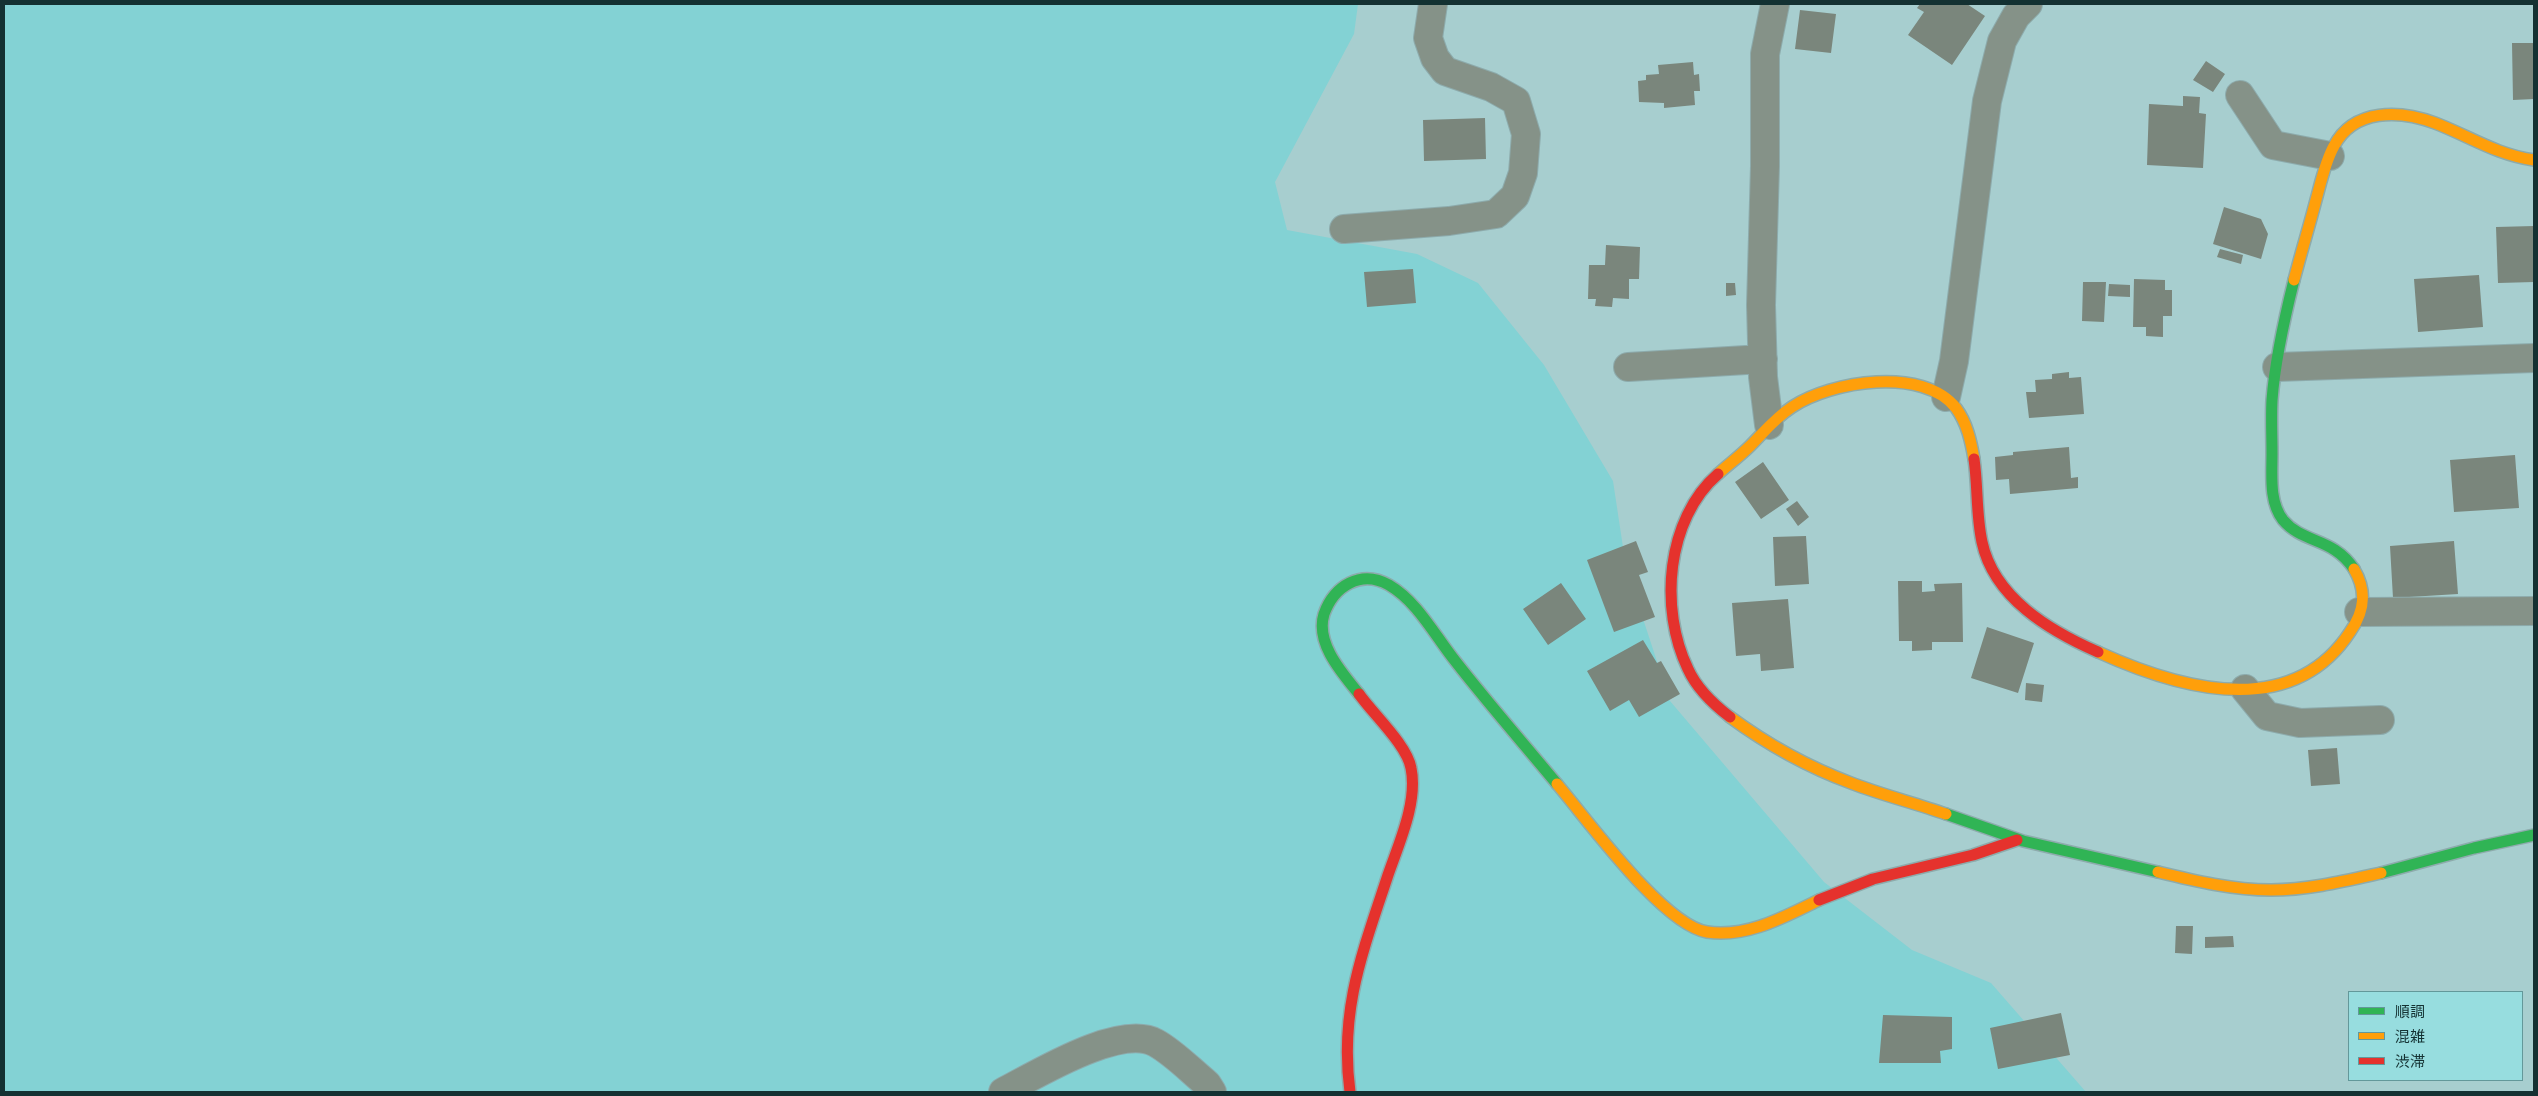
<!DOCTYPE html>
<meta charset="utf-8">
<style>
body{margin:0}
#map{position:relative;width:2538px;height:1096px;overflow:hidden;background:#a7cecf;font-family:"Crimson Pro","Noto Sans JP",serif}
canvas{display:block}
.frame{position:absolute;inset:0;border:5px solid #143132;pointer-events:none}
.legend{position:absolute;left:2348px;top:991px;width:175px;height:90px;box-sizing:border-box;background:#97dddf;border:1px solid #63989a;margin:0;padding:6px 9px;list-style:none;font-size:15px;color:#143132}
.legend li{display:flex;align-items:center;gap:10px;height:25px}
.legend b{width:25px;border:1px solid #63989a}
</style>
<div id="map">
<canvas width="2538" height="1096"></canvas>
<div class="frame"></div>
<ul class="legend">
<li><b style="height:6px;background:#30b455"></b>順調</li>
<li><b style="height:6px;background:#ff9f0a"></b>混雑</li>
<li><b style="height:6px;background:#e5322d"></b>渋滞</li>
</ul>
</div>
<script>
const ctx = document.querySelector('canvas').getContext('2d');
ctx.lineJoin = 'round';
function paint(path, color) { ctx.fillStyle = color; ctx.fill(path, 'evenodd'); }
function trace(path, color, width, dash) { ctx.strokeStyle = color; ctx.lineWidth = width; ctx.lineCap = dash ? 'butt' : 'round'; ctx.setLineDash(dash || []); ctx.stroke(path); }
const green = new Path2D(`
 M 4,4 L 1358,4 L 1354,34 L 1275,182 L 1287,230 L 1417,254 L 1478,283 L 1544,365 L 1613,481 L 1626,567 L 1670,701 L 1824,882 L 1912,950 L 1991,983 L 2086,1092 L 4,1092 Z`);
const building = new Path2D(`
 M 1920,4 L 1967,4 L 1985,16 L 1952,65 L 1908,35 L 1924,12 L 1917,8 Z
 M 1800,10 L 1836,14 L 1831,53 L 1795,49 Z
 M 2512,43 L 2534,43 L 2534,99 L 2513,100 Z
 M 2206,61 L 2225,74 L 2213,92 L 2193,80 Z
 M 1693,62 L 1694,75 L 1699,74 L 1700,91 L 1694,91 L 1695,105 L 1664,108 L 1664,103 L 1639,102 L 1638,81 L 1646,80 L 1646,75 L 1659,74 L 1658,65 Z
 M 2183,96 L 2200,97 L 2199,113 L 2206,114 L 2203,168 L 2147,165 L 2149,104 L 2183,106 Z
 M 1485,118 L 1486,159 L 1424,161 L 1423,120 Z
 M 2224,207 L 2261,219 L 2268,234 L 2261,259 L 2213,244 Z
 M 2534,226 L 2534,282 L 2498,283 L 2496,227 Z
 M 1606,245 L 1640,247 L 1639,279 L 1629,279 L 1629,299 L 1613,298 L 1612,307 L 1595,306 L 1596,299 L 1588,299 L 1589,265 L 1605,265 Z
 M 2220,249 L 2243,255 L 2241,264 L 2217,257 Z
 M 1413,269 L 1416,303 L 1367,307 L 1364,272 Z
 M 2479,275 L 2483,327 L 2418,332 L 2414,279 Z
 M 2134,279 L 2165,280 L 2165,290 L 2172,290 L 2172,316 L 2163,316 L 2163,337 L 2146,336 L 2146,327 L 2133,327 Z
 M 2083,282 L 2106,282 L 2104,322 L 2082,321 Z
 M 1726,283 L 1735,283 L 1736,295 L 1726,296 Z
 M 2109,284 L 2130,285 L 2130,297 L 2108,296 Z
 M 2069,372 L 2069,378 L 2081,377 L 2084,414 L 2029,418 L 2026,392 L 2036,392 L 2035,380 L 2052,379 L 2052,374 Z
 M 2069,447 L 2071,478 L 2078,477 L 2078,488 L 2010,494 L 2009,479 L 1996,480 L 1995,457 L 2013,455 L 2013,452 Z
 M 2515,455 L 2519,508 L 2454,512 L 2450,460 Z
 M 1763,462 L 1789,500 L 1761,519 L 1735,482 Z
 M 1797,501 L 1809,517 L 1798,526 L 1786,509 Z
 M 1806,536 L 1809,584 L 1775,586 L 1773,537 Z
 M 1636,541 L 1648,572 L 1639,575 L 1655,617 L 1614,632 L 1587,560 Z
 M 2454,541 L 2458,594 L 2393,598 L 2390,546 Z
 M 1898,581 L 1922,581 L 1922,592 L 1935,591 L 1934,584 L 1962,583 L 1963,642 L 1932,642 L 1932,650 L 1912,651 L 1912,641 L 1899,641 Z
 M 1561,583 L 1586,619 L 1548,645 L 1523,609 Z
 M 1788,599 L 1794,668 L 1761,671 L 1760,654 L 1736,656 L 1732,603 Z
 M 1987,627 L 2034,643 L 2018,693 L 1971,678 Z
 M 1643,640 L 1657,663 L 1661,661 L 1680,694 L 1639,717 L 1629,700 L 1610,711 L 1587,671 Z
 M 2026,683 L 2044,685 L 2042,702 L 2025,700 Z
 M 2337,748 L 2340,784 L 2311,786 L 2308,750 Z
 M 2176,926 L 2193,926 L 2192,954 L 2175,953 Z
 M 2233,936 L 2234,947 L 2205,948 L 2205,937 Z
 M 2061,1013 L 2070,1055 L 1998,1069 L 1990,1028 Z
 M 1883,1015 L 1952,1017 L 1952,1049 L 1940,1051 L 1941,1063 L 1879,1063 Z`);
const street = new Path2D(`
 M 2240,95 L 2273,145 L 2330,156
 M 1344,229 L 1449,221 L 1496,214 L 1515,196 L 1523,173 L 1526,134 L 1516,101 L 1491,87 L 1445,71 L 1435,58 L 1428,38 L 1433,4
 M 1628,367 L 1763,359
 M 2277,367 L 2534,358
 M 1946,397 L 1954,361 L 1987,101 L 2002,41 L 2016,16 L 2028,4
 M 1769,425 L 1763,377 L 1761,305 L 1765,166 L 1765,54 L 1775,4
 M 2359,612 L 2534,611
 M 2245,689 L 2267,716 L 2300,723 L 2380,720
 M 1003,1092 C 1036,1075 1120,1023 1156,1043 C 1174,1053 1190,1070 1207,1084 L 1212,1092`);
const fast = new Path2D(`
 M 2294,280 C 2284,320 2275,360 2272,400 C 2271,418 2272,436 2272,454 C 2272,475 2269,502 2283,520 C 2303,544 2333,537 2354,569
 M 1359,694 C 1342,673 1315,643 1324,614 C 1334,586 1361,569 1389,585 C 1418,602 1435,636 1456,662 C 1488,703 1523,743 1557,784
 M 1946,814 L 2023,841 L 2158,872
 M 2381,873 L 2474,848 L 2534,835`);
const slow = new Path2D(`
 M 2294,280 C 2301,253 2309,227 2316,200 C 2321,182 2325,162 2334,146 C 2354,108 2400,110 2435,123 C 2469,136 2497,155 2534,160
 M 1718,474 C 1729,464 1740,456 1750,446 C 1764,432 1775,418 1792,407 C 1831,381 1923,366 1956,408 C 1967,423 1971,441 1974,459
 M 2098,652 C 2177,688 2291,722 2350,632 C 2365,611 2367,591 2354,569
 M 1730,717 C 1768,745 1808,767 1851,783 C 1882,795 1915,803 1946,814
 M 1557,784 C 1587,819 1663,925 1707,932 C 1747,938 1784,917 1819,900
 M 2158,872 C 2195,881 2233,890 2271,890 C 2308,890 2345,881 2381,873`);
const jam = new Path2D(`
 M 1974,459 C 1978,486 1976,515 1982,542 C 1994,598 2050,631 2098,652
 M 1718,474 C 1666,519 1659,609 1688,669 C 1697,689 1713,704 1730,717
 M 1819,900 L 1873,879 L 1973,855 L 2017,840
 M 1350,1092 C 1339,1010 1363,951 1388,875 C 1399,843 1418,802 1411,768 C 1407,745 1373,714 1359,694`);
paint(green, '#83d2d4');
paint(building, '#7a867c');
trace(street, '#8dabac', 30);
trace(fast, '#8dabac', 14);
trace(slow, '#8dabac', 14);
trace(jam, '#8dabac', 14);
trace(street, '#859288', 28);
trace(fast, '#30b455', 11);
trace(slow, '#ff9f0a', 11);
trace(jam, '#e5322d', 11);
</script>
